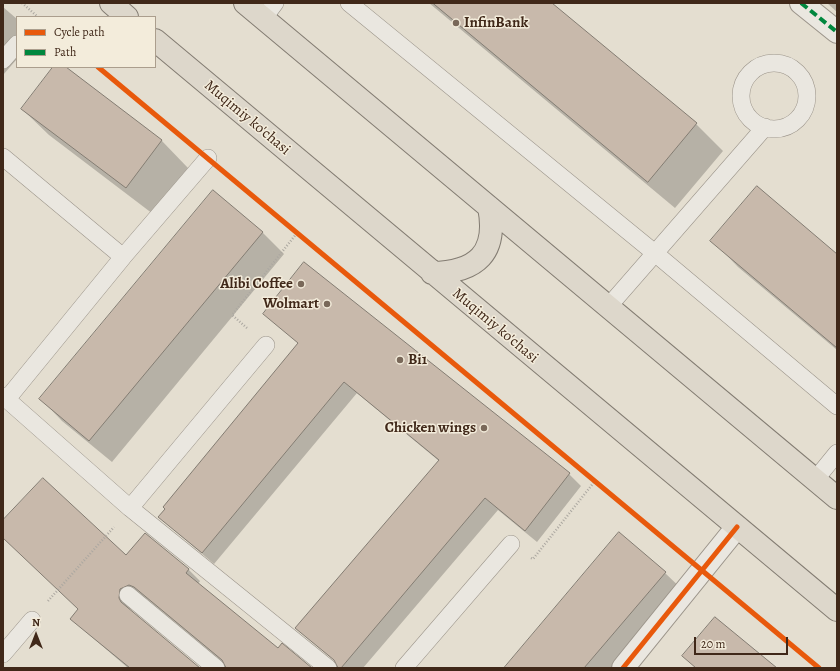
<!DOCTYPE html>
<style>
body{margin:0}
#map{position:relative;width:840px;height:671px;overflow:hidden;background:#e4ded0;font-family:Alegreya,serif}
canvas{display:block}
.frame{position:absolute;inset:0;border:4px solid #402819;pointer-events:none}
.legend{position:absolute;left:16px;top:16px;width:140px;height:52px;box-sizing:border-box;background:#f3ecdb;border:1px solid #ab9e8d;margin:0;padding:5px 7px;list-style:none;font-size:12px;color:#402819}
.legend li{display:flex;align-items:center;gap:8px;height:20px}
.legend b{width:20px;border:1px solid #ab9e8d}
.north{position:absolute;left:16px;top:615px;width:40px;height:40px;-webkit-text-stroke:3px #f3ecdb;paint-order:stroke;rotate:0deg;font-size:11px;font-weight:700;line-height:16px;text-align:center;color:#402819}
.north::after{content:'';display:block;margin:auto;width:14px;height:18px;background:#402819;clip-path:polygon(50% 0,100% 100%,50% 72%,0 100%)}
.scale{position:absolute;left:694px;top:637px;width:94px;height:18px;box-sizing:border-box;border:2px solid #402819;border-top:0;padding-left:5px;font-size:12px;line-height:14px;white-space:nowrap;color:#402819;-webkit-text-stroke:3px #f3ecdb;paint-order:stroke}
</style>
<div id="map">
<canvas width="840" height="671"></canvas>
<div class="frame"></div>
<ul class="legend">
<li><b style="height:5px;background:#e8590c"></b>Cycle path</li>
<li><b style="height:5px;background:#00873e"></b>Path</li>
</ul>
<div class="north">N</div>
<div class="scale">20 m</div>
</div>
<script>
const ctx = document.querySelector('canvas').getContext('2d');
ctx.lineJoin = 'round';
function paint(path, color) { ctx.fillStyle = color; ctx.fill(path, 'evenodd'); }
function trace(path, color, width, dash) { ctx.strokeStyle = color; ctx.lineWidth = width; ctx.lineCap = dash ? 'butt' : 'round'; ctx.setLineDash(dash || []); ctx.stroke(path); }
function drawText(font, color, halo, rows, align = 'center') {
  ctx.font = font + ' Alegreya,serif'; ctx.lineWidth = 3; ctx.setLineDash([]); ctx.textBaseline = 'middle'; ctx.strokeStyle = halo; ctx.fillStyle = color; for (const [text, x, y, turn = 0] of rows) {
    ctx.save(); ctx.translate(x, y); ctx.rotate((+turn || 0) * Math.PI / 180); ctx.textAlign = isNaN(turn) ? turn : align; if (halo) ctx.strokeText(text, 0, 0); ctx.fillText(text, 0, 0); ctx.restore();
  }
}
const shadow = new Path2D(`
 M 429,3 L 551,3 L 696,124 L 723,151 L 675,208 Z
 M 827,3 L 837,3 L 837,12 Z
 M 3,7 L 17,19 L 17,59 L 3,75 Z
 M 54,67 L 65,67 L 162,141 L 188,168 L 153,214 L 49,135 L 22,109 Z
 M 262,232 L 284,254 L 112,462 L 62,421 L 41,399 Z
 M 712,240 L 837,255 L 837,350 L 738,267 Z
 M 304,264 L 569,474 L 581,486 L 537,542 L 498,510 L 363,668 L 339,668 L 337,663 L 296,628 L 439,461 L 357,393 L 214,564 L 159,517 L 299,344 L 265,314 Z
 M 3,521 L 126,556 L 188,569 L 200,581 L 198,584 L 278,650 L 311,668 L 226,668 L 224,663 L 147,599 L 137,597 L 132,601 L 130,611 L 199,668 L 128,668 L 71,619 L 80,610 L 3,537 Z
 M 665,573 L 687,594 L 624,668 L 505,668 Z`);
const building = new Path2D(`
 M 433,3 L 552,3 L 697,123 L 648,182 Z
 M 53,67 L 66,67 L 162,140 L 126,188 L 21,109 Z
 M 757,186 L 837,254 L 837,348 L 710,241 Z
 M 213,190 L 263,232 L 89,441 L 39,399 Z
 M 304,262 L 570,473 L 525,531 L 485,498 L 341,668 L 338,668 L 334,660 L 295,628 L 439,460 L 344,382 L 202,553 L 158,517 L 165,509 L 163,507 L 298,343 L 263,314 Z
 M 43,478 L 126,555 L 145,533 L 189,569 L 186,573 L 278,648 L 282,643 L 312,668 L 226,668 L 222,660 L 134,587 L 129,585 L 120,589 L 119,598 L 121,602 L 200,668 L 130,668 L 70,619 L 78,609 L 3,538 L 3,520 Z
 M 619,532 L 666,572 L 584,668 L 504,668 Z
 M 715,617 L 777,668 L 696,668 L 682,656 Z`);
const path = new Path2D(`
 M 22,3 L 38,17
 M 98,67 L 189,143
 M 227,174 L 680,552
 M 247,328 L 232,315 L 297,233
 M 531,558 L 533,559 L 595,481
 M 723,588 L 819,668
 M 48,601 L 114,527`);
const lane = new Path2D(`
 M 349,3 L 656,254 L 837,406
 M 263,19 L 275,3
 M 3,60 L 17,44
 M741 96a33 33 0 1 1 66 0a33 33 0 1 1-66 0Z
 M 3,157 L 123,257
 M 608,307 L 765,127
 M 3,396 L 130,508 L 328,668
 M 7,399 L 123,257 L 208,158
 M 815,480 L 837,453
 M 130,508 L 266,345
 M 128,595 L 216,668
 M 3,654 L 32,620
 M 404,668 L 511,544`);
const street = new Path2D(`
 M 801,3 L 837,32
 M 623,668 L 737,527`);
const primary = new Path2D(`
 M 111,3 L 127,17
 M 245,3 L 837,498
 M 155,40 L 837,610
 M 432,273 C 477,272 498,253 489,207`);
const quiet = new Path2D(`
 M 801,3 L 837,32`);
const cycleway = new Path2D(`
 M 98,67 L 819,668
 M 623,668 L 737,527`);
const markers = [
 [456,23,4,"#796859"],
 [301,284,4,"#796859"],
 [327,304,4,"#796859"],
 [400,360,4,"#796859"],
 [484,428,4,"#796859"]
];
const poiNames = [
 ["InfinBank",464,23,"left"],
 ["Alibi Coffee",293,284],
 ["Wolmart",319,304],
 ["Bi1",408,360,"left"],
 ["Chicken wings",476,428]
];
const streetNames = [
 ["Muqimiy ko'chasi",247,118,40],
 ["Muqimiy ko'chasi",495,326,40]
];
paint(shadow, '#0003');
paint(building, '#c8b9ab');
trace(building, '#837c72', 1);
trace(lane, '#9b948a', 18);
trace(street, '#9b948a', 24);
trace(primary, '#837c72', 24);
trace(path, '#aba7a0', 2.5, [1, 2]);
trace(lane, '#eae7e0', 17);
trace(street, '#eae7e0', 22);
trace(primary, '#ddd7cb', 22);
trace(quiet, '#00873e', 4, [8, 4]);
trace(cycleway, '#e8590c', 5);
for (const [x, y, r, color] of markers) { const dot = new Path2D(); dot.arc(x, y, r, 0, 2 * Math.PI); ctx.fillStyle = color; ctx.fill(dot); trace(dot, '#f3ecdb', 1.5); }
drawText('bold 15px', '#402819', '#f3ecdb', poiNames, 'right');
drawText('15px', '#402819', '#f3ecdb', streetNames);
</script>
